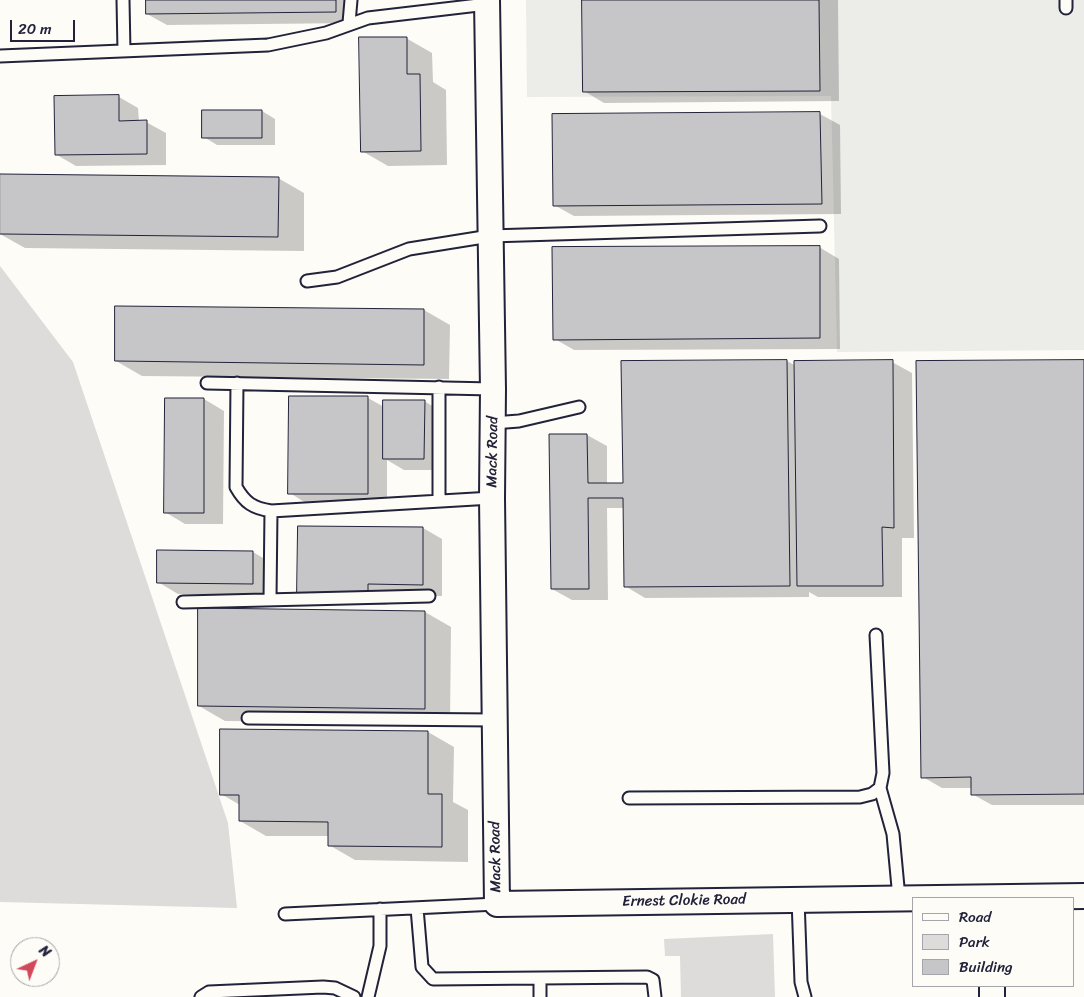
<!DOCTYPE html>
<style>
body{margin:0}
#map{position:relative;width:1084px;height:997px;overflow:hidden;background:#fdfcf7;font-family:Sriracha,sans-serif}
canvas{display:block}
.legend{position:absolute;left:912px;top:897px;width:162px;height:90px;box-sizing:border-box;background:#fdfcf7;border:1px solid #a5a5ac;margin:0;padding:6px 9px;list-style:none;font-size:15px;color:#22223b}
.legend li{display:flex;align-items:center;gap:10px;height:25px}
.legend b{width:25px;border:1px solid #a5a5ac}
.north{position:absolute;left:10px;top:937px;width:50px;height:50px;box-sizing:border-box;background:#fdfcf7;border:1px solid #a5a5ac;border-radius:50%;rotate:43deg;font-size:14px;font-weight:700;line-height:20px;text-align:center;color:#22223b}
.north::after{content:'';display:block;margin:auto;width:18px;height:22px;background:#d1495b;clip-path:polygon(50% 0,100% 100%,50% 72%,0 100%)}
.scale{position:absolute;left:10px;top:20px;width:65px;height:22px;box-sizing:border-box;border:2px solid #22223b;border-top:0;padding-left:6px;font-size:15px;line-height:18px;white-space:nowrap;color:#22223b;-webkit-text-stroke:4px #fdfcf7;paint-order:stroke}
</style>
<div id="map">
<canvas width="1084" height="997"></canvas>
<ul class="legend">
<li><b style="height:6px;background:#fdfcf7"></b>Road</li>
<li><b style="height:14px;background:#dddcdb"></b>Park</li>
<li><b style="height:14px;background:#c6c6c8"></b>Building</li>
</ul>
<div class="north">N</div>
<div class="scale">20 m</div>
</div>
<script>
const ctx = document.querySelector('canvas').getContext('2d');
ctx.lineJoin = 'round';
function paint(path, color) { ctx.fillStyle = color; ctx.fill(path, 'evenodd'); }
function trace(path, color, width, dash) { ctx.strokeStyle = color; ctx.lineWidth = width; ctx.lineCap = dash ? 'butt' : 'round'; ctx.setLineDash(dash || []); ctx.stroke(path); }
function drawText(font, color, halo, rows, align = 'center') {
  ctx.font = font + ' Sriracha,sans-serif'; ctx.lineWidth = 4.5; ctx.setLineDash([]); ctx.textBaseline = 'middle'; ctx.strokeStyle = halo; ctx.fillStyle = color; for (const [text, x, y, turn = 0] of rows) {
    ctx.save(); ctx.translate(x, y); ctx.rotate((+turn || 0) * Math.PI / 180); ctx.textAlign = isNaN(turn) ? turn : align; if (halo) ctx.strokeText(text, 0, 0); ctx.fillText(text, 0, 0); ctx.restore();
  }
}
const built = new Path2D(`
 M 526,0 L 1084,0 L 1084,350 L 837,352 L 831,96 L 527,97 Z`);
const green = new Path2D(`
 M 0,266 L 73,362 L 228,823 L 237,908 L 0,902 Z
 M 773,934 L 775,997 L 681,997 L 680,956 L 665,956 L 664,939 Z`);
const shadow = new Path2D(`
 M 147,0 L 355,0 L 355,23 L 167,25 L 147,14 Z
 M 583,0 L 838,0 L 839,101 L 604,103 L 584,91 Z
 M 406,38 L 432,53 L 433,82 L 446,90 L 447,165 L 388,166 L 362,151 Z
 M 119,97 L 138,108 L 139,122 L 146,122 L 166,133 L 166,165 L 76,166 L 57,155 Z
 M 262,111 L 275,119 L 275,145 L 217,145 L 204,137 Z
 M 820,114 L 840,125 L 841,214 L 574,216 L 554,205 L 553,115 Z
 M 0,175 L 278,178 L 304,193 L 304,251 L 25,248 L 0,234 Z
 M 819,247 L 839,259 L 840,349 L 574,350 L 555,339 Z
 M 424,310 L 450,325 L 449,379 L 142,376 L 116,361 Z
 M 787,361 L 796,366 L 892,362 L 912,373 L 914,538 L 902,538 L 902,597 L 818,597 L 809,592 L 809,597 L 645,598 L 625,586 L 624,508 L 607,508 L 608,600 L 572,600 L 552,589 L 550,435 L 587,435 L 607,446 L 607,484 L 624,484 Z
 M 1084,361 L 1084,805 L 992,805 L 972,794 L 972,788 L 942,788 L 923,777 Z
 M 368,398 L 384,407 L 424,401 L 444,413 L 444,470 L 404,470 L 387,460 L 387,505 L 309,505 L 290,493 Z
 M 166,399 L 204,399 L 224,411 L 223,524 L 185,524 L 165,512 Z
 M 423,528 L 442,539 L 442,596 L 387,595 L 387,605 L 318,604 Z
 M 158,552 L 253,552 L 273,564 L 273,595 L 178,594 L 158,582 Z
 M 425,612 L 451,627 L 450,723 L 225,721 L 199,706 Z
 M 428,732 L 454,747 L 453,802 L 468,810 L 468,862 L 355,860 L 329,845 L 329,836 L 266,836 L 240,821 L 240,805 L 221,794 Z`);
const building = new Path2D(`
 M 146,0 L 336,0 L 336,12 L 146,14 Z
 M 582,0 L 819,0 L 820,91 L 583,92 Z
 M 359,37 L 407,37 L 407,74 L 420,74 L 421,151 L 361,152 Z
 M 119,95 L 119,121 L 147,120 L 147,154 L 55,155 L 54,96 Z
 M 202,110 L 262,110 L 262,138 L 202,138 Z
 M 820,112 L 822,204 L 553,206 L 552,114 Z
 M 0,174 L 279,177 L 278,237 L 0,234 Z
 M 820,246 L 820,338 L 553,340 L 552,247 Z
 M 115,306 L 424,309 L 424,365 L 115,361 Z
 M 787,360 L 790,586 L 624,587 L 623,498 L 588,498 L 589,589 L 551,589 L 549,434 L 587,434 L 588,483 L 623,483 L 621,361 Z
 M 893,360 L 894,528 L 882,527 L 883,586 L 797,586 L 794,361 Z
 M 1084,360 L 1084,794 L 971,795 L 971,777 L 921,778 L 916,361 Z
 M 289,396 L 368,396 L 368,494 L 288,494 Z
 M 165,398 L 204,398 L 204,513 L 164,513 Z
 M 383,400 L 425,400 L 424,459 L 383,459 Z
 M 298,526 L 423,527 L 423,585 L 368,584 L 368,594 L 297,594 Z
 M 157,550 L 253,551 L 253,584 L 157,583 Z
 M 198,608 L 425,611 L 425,709 L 198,706 Z
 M 220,729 L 428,731 L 428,794 L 442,794 L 442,847 L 328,846 L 328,822 L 239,821 L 239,795 L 220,795 Z`);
const service = new Path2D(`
 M 123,0 L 124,51
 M 1066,8 L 1066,0
 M 349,23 L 351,0
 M 0,56 L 268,45 L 326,33 L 368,18 L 487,4
 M 307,281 L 337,277 L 409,249 L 490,236 L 820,226
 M 207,383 L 493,389
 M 237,383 L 236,487 C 245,503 253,508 271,511 L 492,498
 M 493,423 L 519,421 L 579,407
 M 439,501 L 439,387
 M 270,599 L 271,511
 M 183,602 L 429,596
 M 248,718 L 495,720
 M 880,788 L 893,834 L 899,898
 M 629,798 L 860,797 L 872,794 L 880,788 L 883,773 L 876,635
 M 798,899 L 801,982 L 805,997
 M 417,908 L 422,967 L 433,979 L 647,977 L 653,980 L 655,997
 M 285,914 L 497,904
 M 540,978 L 540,997
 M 201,997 L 209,992 L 323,987 L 335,988 L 354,997
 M 368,997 L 380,946 L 380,909`);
const minor = new Path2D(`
 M 487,0 L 493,389 L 492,498 L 497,904 L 1084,896
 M 992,986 L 992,997`);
const streetNames = [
 ["Mack Road",493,452,-89],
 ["Mack Road",496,857,-91],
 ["Ernest Clokie Road",684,901,-1]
];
paint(built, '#ecece9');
paint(green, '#dddcdb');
paint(shadow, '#0003');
paint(building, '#c6c6c8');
trace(building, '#22223b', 1);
trace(service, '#22223b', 15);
trace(minor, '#22223b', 28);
trace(service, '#fdfcf7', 11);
trace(minor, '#fdfcf7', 24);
drawText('15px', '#22223b', '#fdfcf7', streetNames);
</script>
